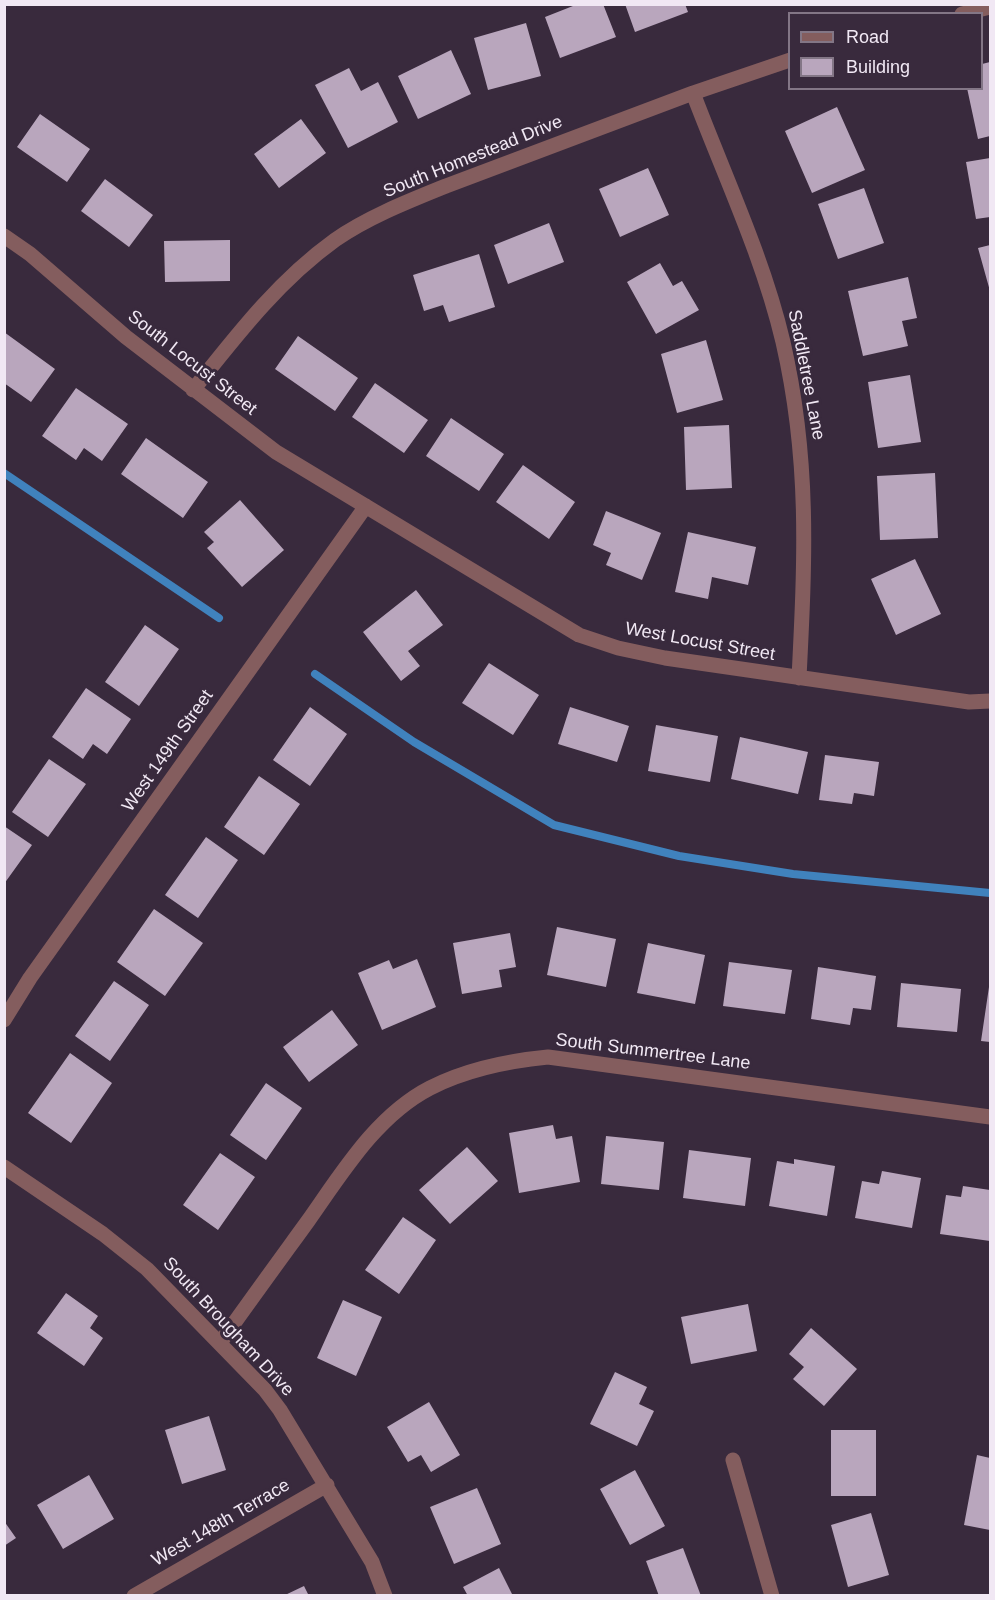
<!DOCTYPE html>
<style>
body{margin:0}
#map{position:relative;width:995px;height:1600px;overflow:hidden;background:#392a3d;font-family:Helvetica,sans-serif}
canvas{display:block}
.frame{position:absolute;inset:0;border:6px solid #f1e8f4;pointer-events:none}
.legend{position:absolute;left:788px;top:12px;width:195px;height:78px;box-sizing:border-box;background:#392a3d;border:2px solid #837686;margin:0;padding:8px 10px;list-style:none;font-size:18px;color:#f1e8f4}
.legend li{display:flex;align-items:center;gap:12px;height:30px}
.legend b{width:30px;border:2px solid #837686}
</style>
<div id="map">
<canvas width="995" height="1600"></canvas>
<div class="frame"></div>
<ul class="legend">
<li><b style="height:8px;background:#845d5e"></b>Road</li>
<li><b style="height:16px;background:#b9a6bd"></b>Building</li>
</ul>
</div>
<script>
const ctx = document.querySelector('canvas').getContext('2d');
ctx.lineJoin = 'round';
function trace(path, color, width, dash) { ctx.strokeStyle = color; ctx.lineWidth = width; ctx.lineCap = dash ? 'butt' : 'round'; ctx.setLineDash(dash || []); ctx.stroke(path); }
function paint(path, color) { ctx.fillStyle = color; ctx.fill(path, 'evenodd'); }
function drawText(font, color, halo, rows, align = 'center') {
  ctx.font = font + ' Helvetica,sans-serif'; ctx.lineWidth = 6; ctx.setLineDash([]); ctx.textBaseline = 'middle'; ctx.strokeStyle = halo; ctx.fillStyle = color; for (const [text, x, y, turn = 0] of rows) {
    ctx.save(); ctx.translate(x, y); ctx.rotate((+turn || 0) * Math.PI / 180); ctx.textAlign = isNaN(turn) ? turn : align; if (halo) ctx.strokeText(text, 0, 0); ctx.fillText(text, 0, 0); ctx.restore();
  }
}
const stream = new Path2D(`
 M 4,473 L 219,618
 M 315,674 L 414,742 L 554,825 L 679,856 L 793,874 L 990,893`);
const building = new Path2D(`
 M 578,4 L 603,4 L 616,37 L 560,58 L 545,17 Z
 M 625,4 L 685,4 L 688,12 L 635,32 Z
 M 526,23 L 541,76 L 488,90 L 474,38 Z
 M 451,50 L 471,94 L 418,119 L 398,76 Z
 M 990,62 L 990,136 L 978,139 L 967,88 L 982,88 L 982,64 Z
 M 349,68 L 361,91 L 378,82 L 398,122 L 348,148 L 315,85 Z
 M 837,107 L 865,170 L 812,193 L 785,131 Z
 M 40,114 L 90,149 L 67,182 L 17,147 Z
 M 301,119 L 326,153 L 279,188 L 254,154 Z
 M 990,158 L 990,217 L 976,219 L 966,162 Z
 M 648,168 L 669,215 L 620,237 L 599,189 Z
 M 105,179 L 153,215 L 129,247 L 81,211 Z
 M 864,188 L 884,243 L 838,259 L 818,204 Z
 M 549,223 L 564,262 L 508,284 L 494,245 Z
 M 230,240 L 230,281 L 165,282 L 164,241 Z
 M 990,245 L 990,291 L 978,248 Z
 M 479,254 L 495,307 L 449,322 L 443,305 L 424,311 L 413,275 Z
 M 660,263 L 673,286 L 682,281 L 699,310 L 656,334 L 627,282 Z
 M 908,277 L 917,318 L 902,321 L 908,346 L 863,356 L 848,291 Z
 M 4,332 L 55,369 L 31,402 L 4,383 Z
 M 298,336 L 358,378 L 335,411 L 275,369 Z
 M 706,340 L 723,400 L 677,413 L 661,354 Z
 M 910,375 L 921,442 L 878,448 L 868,382 Z
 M 375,383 L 428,420 L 404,453 L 352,417 Z
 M 76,388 L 128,424 L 102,461 L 84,448 L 76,460 L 42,436 Z
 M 451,418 L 504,454 L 479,491 L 426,456 Z
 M 729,425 L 732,488 L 686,490 L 684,427 Z
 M 146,438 L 208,482 L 183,518 L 121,474 Z
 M 523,465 L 575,502 L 549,539 L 496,502 Z
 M 935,473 L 938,538 L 880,540 L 877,476 Z
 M 240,500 L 284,550 L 242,587 L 207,548 L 214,542 L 204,532 Z
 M 606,511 L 661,533 L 642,580 L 606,565 L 611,553 L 593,545 Z
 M 688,532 L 756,547 L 748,585 L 712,577 L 708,599 L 675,592 Z
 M 915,559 L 941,614 L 896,635 L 871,579 Z
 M 416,590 L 443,625 L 408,651 L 420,666 L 401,681 L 363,632 Z
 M 145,625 L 179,649 L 139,706 L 105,682 Z
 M 489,663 L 539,695 L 513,735 L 462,703 Z
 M 86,688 L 131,719 L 107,754 L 93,744 L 83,759 L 52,737 Z
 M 310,707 L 347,734 L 310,786 L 273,760 Z
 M 570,707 L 629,726 L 617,762 L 558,744 Z
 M 656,725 L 718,736 L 710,782 L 648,771 Z
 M 740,737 L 808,752 L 798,794 L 731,779 Z
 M 825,755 L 879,762 L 874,796 L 854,793 L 852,804 L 819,800 Z
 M 49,759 L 86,784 L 48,837 L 12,812 Z
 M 259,776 L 300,804 L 264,855 L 224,827 Z
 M 4,826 L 32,845 L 4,884 Z
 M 206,837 L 238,860 L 198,918 L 165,895 Z
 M 154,909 L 203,943 L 165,996 L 117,962 Z
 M 557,927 L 616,939 L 606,987 L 547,975 Z
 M 510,933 L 516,967 L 499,970 L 502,987 L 462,994 L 453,943 Z
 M 648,943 L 705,955 L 695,1004 L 637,993 Z
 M 417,959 L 436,1007 L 382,1030 L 358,973 L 389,960 L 393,969 Z
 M 729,962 L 792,970 L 785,1014 L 723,1006 Z
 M 818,967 L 876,976 L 871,1010 L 853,1008 L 850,1025 L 811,1019 Z
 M 114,981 L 149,1005 L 110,1061 L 75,1036 Z
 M 901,983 L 961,989 L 957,1032 L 897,1027 Z
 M 989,987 L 990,987 L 990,1042 L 981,1041 Z
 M 332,1010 L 358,1045 L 309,1082 L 283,1047 Z
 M 70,1053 L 112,1083 L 71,1143 L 28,1113 Z
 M 266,1083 L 302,1108 L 266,1160 L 230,1135 Z
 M 553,1125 L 556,1139 L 572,1136 L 580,1182 L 519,1193 L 509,1133 Z
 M 606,1136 L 664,1142 L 659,1190 L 601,1184 Z
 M 467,1147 L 498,1181 L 450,1224 L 419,1190 Z
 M 689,1150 L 751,1158 L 745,1206 L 683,1198 Z
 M 220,1153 L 255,1177 L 218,1230 L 183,1205 Z
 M 794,1159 L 835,1166 L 827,1216 L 769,1206 L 777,1161 L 794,1164 Z
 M 882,1171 L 921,1178 L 912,1228 L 855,1218 L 862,1181 L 879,1184 Z
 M 963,1186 L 990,1190 L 990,1241 L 940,1234 L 946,1195 L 961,1197 Z
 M 403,1217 L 436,1240 L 399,1294 L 365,1270 Z
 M 66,1293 L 98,1316 L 90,1328 L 103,1338 L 84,1366 L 37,1333 Z
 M 343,1300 L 382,1317 L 356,1376 L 317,1358 Z
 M 748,1304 L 757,1351 L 691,1364 L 681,1317 Z
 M 811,1328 L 857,1369 L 824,1406 L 793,1379 L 804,1367 L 789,1354 Z
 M 615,1372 L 647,1387 L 639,1404 L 654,1411 L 637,1446 L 590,1424 Z
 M 429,1402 L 460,1455 L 431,1472 L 421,1455 L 408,1462 L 387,1427 Z
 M 209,1416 L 226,1470 L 182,1484 L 165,1430 Z
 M 831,1430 L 876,1430 L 876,1496 L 831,1496 Z
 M 977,1455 L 990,1458 L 990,1530 L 964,1525 Z
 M 635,1470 L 665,1526 L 630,1545 L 600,1489 Z
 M 89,1475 L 114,1519 L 63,1549 L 37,1505 Z
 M 477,1488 L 501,1544 L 454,1564 L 430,1507 Z
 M 871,1513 L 889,1575 L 848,1587 L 831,1525 Z
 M 4,1521 L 16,1538 L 4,1546 Z
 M 683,1548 L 701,1596 L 659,1596 L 646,1561 Z
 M 499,1568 L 513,1596 L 468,1596 L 463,1587 Z
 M 304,1586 L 309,1596 L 283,1596 Z`);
const minor = new Path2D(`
 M 962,14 L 990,7
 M 693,93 C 724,175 763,257 783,342 C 810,460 805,559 799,678
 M 4,236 L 30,254 L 126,337 L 276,452 L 579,635 L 618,648 L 665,658 L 969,702 L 990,701
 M 193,390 C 236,336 278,281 335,240 C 368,217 409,201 446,186 L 693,93 L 790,60
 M 4,1020 L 30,978 L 366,506
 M 4,1167 L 103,1234 L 147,1269 L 265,1390 L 280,1410 L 372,1562 L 385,1596
 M 220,1343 C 249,1302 279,1261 308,1221 C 342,1173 376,1116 430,1088 C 467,1069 507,1061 548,1057 L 990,1117
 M 733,1460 L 772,1596
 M 134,1596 L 327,1485`);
const streetNames = [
 ["South Homestead Drive",473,157,-22],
 ["South Locust Street",192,363,38],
 ["Saddletree Lane",806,375,79],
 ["West Locust Street",700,642,10],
 ["West 149th Street",168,751,-55],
 ["South Summertree Lane",653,1052,7],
 ["South Brougham Drive",228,1327,47],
 ["West 148th Terrace",221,1523,-30]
];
trace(stream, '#4082bd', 8);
paint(building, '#b9a6bd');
trace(minor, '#845d5e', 15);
drawText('18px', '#f1e8f4', '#392a3d', streetNames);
</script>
